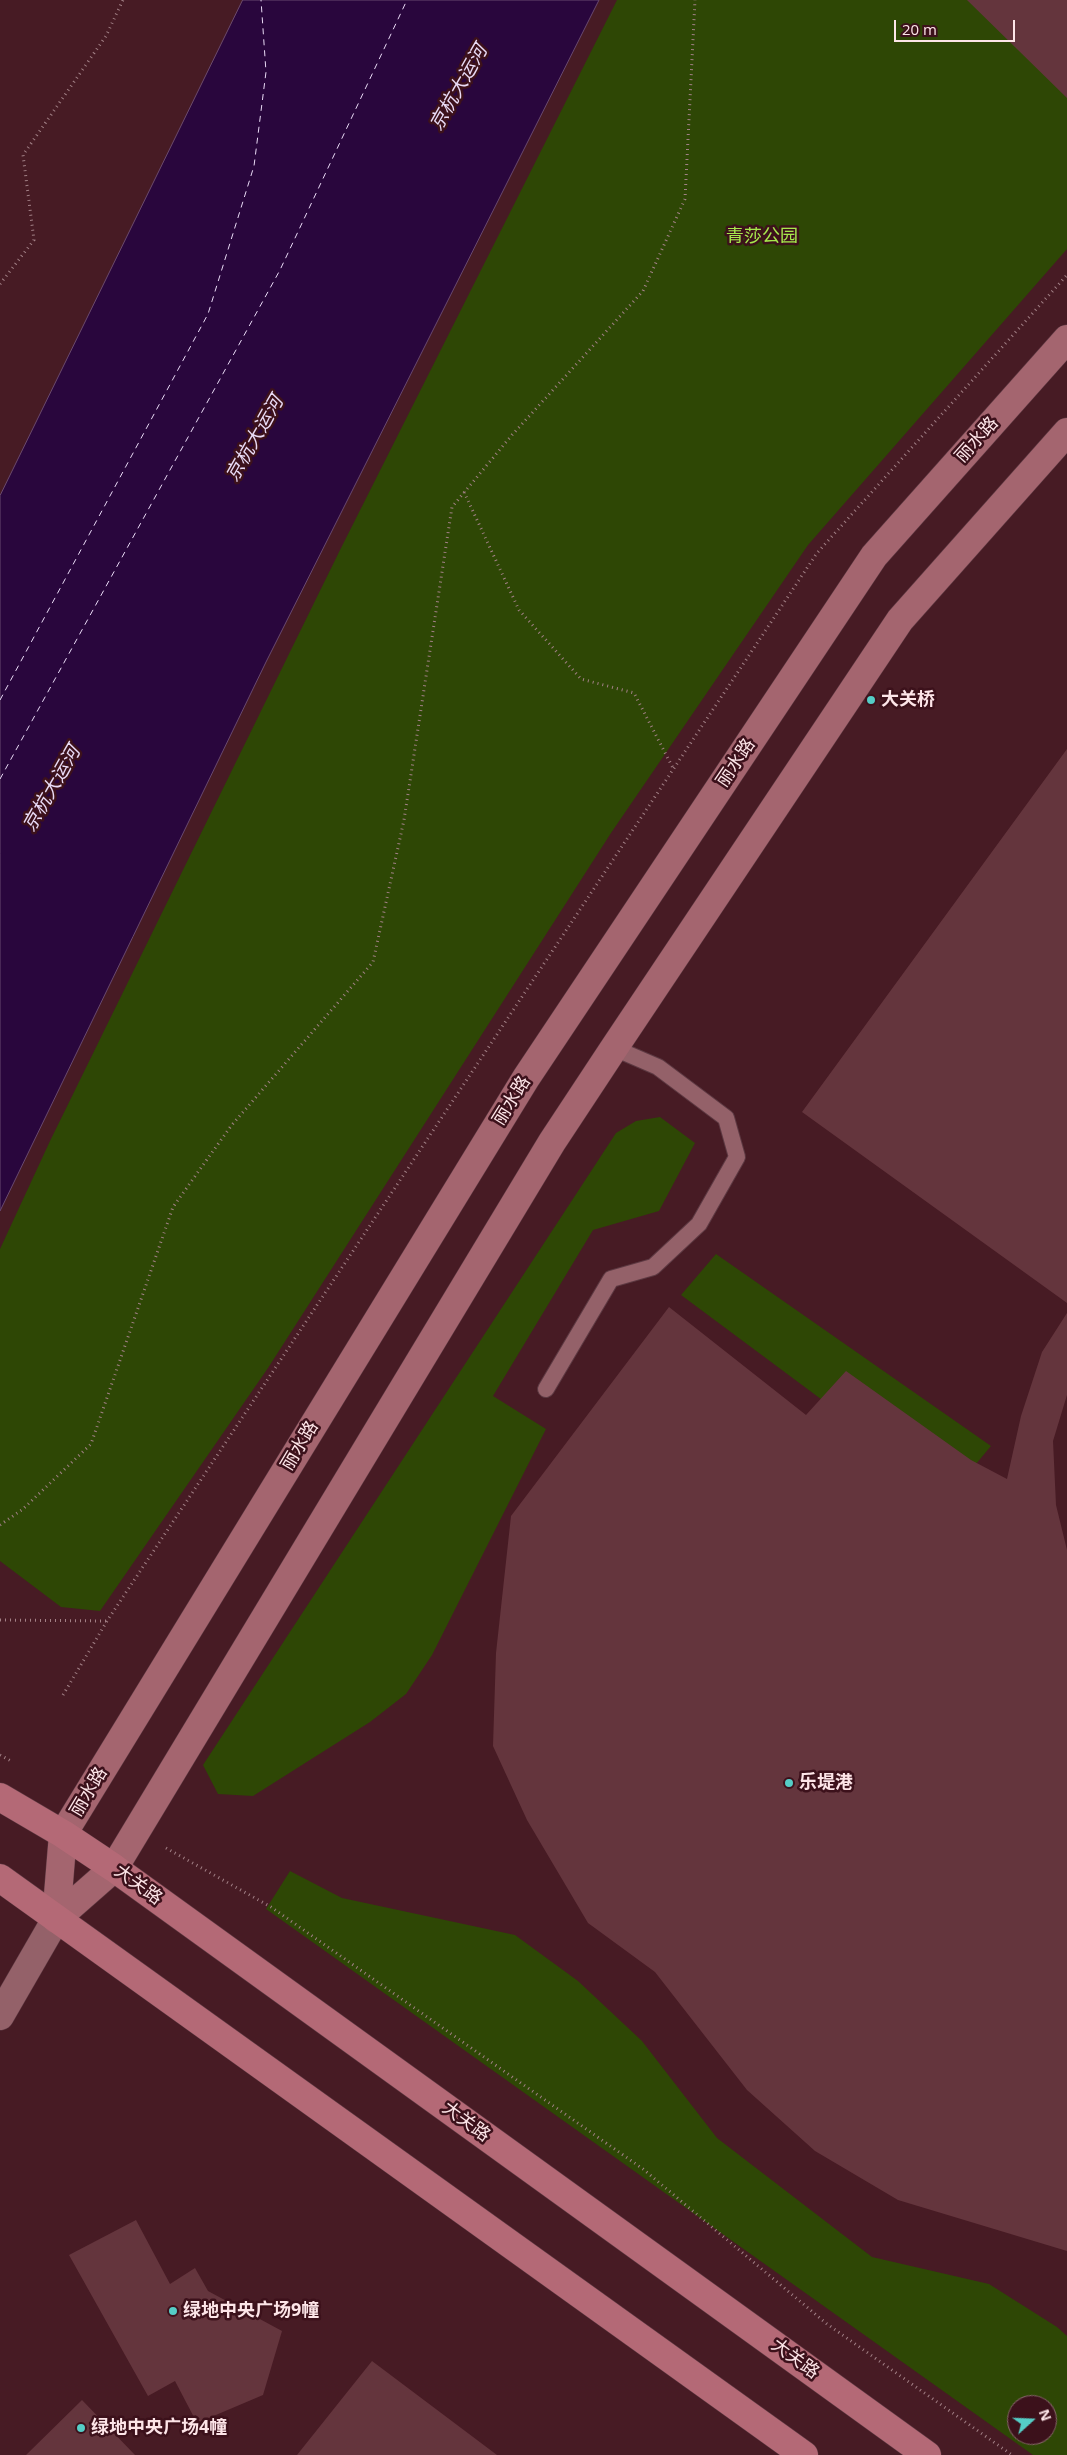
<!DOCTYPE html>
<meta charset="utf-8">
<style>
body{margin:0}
#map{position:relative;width:1067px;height:2455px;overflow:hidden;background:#471b24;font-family:"Open Sans",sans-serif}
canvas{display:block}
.north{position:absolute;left:1007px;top:2395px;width:50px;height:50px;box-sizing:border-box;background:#3c111b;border:1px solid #89666d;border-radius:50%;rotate:70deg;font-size:14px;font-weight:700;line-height:20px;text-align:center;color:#fde5e8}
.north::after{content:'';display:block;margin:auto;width:18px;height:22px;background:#55cdc6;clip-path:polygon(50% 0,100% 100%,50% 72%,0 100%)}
.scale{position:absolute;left:894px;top:20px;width:121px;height:22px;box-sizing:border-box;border:2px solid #fde5e8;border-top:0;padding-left:6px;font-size:15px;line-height:18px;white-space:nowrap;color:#fde5e8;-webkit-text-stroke:4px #3c111b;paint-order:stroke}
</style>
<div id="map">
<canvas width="1067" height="2455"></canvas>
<div class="north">N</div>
<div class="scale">20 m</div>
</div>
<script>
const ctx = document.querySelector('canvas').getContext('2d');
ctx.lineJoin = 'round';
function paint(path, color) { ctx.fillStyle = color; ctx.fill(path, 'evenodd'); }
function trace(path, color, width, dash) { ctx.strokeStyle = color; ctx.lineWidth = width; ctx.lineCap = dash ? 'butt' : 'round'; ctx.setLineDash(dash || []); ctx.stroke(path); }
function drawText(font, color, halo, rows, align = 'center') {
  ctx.font = font + ' "Open Sans","Noto Sans SC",sans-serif'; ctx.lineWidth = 5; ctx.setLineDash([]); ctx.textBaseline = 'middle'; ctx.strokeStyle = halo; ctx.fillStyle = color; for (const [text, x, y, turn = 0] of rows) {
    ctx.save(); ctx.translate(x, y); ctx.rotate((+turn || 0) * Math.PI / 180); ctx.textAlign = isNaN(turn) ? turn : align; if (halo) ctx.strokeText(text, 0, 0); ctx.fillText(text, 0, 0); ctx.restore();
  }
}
const green = new Path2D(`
 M 617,0 L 1067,0 L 1067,249 L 808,545 L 611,833 L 268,1368 L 100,1611 L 61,1607 L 0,1561 L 0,1249 L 50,1141 L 340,550 Z
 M 660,1117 L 695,1143 L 659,1211 L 593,1230 L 493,1396 L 546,1429 L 432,1655 L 406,1694 L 370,1722 L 253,1796 L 218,1794 L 203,1765 L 616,1133 L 636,1121 Z
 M 716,1254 L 991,1446 L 950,1495 L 681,1295 Z
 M 290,1871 L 342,1898 L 515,1935 L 578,1981 L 642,2041 L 717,2138 L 872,2257 L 989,2284 L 1057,2327 L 1067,2336 L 1067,2455 L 1033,2455 L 266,1909 ZM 1017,2405 L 1047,2405 L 1047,2435 L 1017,2435 Z`);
const water = new Path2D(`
 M 243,0 L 599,0 L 266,662 L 0,1211 L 0,496 Z`);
const ferry = new Path2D(`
 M 0,700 L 208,314 L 254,166 L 266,72 L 261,0
 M 0,779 L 280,270 L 407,0`);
const building = new Path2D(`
 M 967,0 L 1067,0 L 1067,98 Z
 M 1067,749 L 1067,1303 L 802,1112 Z
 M 669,1307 L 806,1415 L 846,1371 L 971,1460 L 1007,1479 L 1021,1416 L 1042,1352 L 1067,1313 L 1067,1395 L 1053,1441 L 1056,1505 L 1067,1550 L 1067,2251 L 898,2200 L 815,2151 L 747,2090 L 655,1972 L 588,1923 L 527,1820 L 493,1746 L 496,1653 L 511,1516 Z
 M 136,2220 L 170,2284 L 195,2268 L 208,2291 L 282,2331 L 263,2395 L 197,2423 L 175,2381 L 148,2396 L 69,2255 Z
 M 372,2361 L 497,2455 L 297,2455 Z
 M 82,2400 L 135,2455 L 26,2455 Z`);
const path = new Path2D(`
 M 0,284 L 34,240 L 23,155 L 106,36 L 123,0
 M 464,492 L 519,610 L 581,679 L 634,693 L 674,770
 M 0,1525 L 23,1509 L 91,1444 L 173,1207 L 231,1126 L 373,962 L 404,820 L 452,507 L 512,435 L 643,291 L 685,199 L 695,0
 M 0,1620 L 106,1621
 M 63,1695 L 107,1621 L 817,553 L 1067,275
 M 0,1755 L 13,1762
 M 166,1848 L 271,1907 L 643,2169 L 827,2324 L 1012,2455`);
const service = new Path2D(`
 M 546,1389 L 611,1279 L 653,1267 L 699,1224 L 737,1157 L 726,1118 L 658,1067 L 614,1048`);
const tertiary = new Path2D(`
 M 0,2016 L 56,1919`);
const secondary = new Path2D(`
 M 56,1919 L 63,1834 L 526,1078 L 874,556 L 1067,339
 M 56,1919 L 114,1868 L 552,1142 L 614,1048 L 900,620 L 1067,432`);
const primary = new Path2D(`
 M 0,1797 L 63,1834 L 114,1868 L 927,2455
 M 0,1878 L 804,2455`);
const markers = [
 [871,700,5,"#55cdc6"],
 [789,1783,5,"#55cdc6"],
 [173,2311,5,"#55cdc6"],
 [81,2428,5,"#55cdc6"]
];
const parkNames = [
 ["青莎公园",762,237]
];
const streetNames = [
 ["丽水路",977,440,-48],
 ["丽水路",736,763,-56],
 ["丽水路",512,1101,-58],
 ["丽水路",300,1446,-59],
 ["丽水路",89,1792,-59],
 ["大关路",138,1885,36],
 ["大关路",466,2122,36],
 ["大关路",795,2359,36]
];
const poiNames = [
 ["大关桥",881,700],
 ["乐堤港",799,1783],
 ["绿地中央广场9幢",183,2311],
 ["绿地中央广场4幢",91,2428]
];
const waterNames = [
 ["京杭大运河",459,88,-60],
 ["京杭大运河",255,439,-60],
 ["京杭大运河",52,789,-60]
];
paint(green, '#2e4705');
paint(water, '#29063d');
trace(water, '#694970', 1);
trace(ferry, '#e9dbf6', 1, [6, 5]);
paint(building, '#64353d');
trace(service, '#5d3942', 18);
trace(tertiary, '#5d3942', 29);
trace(secondary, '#5d3942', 29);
trace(primary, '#5d3942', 29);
trace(path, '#a28086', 3, [1, 4]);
trace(service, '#946169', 16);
trace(tertiary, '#946169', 28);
trace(secondary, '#a4656f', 28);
trace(primary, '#b46976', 28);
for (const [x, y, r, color] of markers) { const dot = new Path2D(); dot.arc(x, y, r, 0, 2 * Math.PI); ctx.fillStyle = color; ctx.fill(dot); trace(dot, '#3c111b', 2); }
drawText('18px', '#a7e94d', '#3c111b', parkNames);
drawText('18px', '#fde5e8', '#3c111b', streetNames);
drawText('bold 18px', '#fde5e8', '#3c111b', poiNames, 'left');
drawText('italic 19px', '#e9dbf6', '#3c111b', waterNames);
</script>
